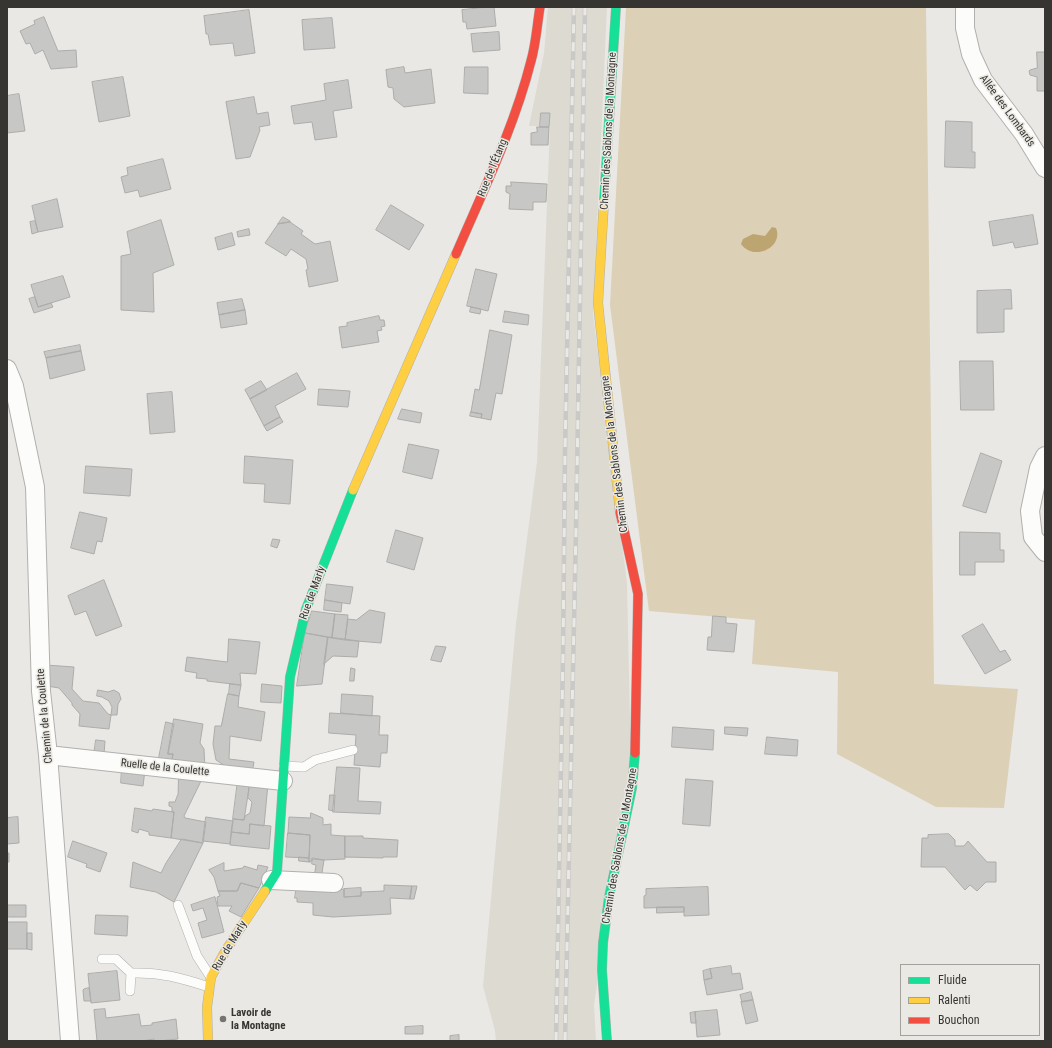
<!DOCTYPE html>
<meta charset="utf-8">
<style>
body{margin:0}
#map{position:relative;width:1052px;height:1048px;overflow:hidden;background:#e9e8e5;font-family:"Roboto Condensed",sans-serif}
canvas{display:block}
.frame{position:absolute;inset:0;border:8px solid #363532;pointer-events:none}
.legend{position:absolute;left:900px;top:964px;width:140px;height:72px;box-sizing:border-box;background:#ebe9e3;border:1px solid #a3a19c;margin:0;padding:5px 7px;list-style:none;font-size:12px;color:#363532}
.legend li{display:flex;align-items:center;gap:8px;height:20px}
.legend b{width:20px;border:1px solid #a3a19c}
</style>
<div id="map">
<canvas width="1052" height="1048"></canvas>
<div class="frame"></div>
<ul class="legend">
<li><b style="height:5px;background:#16e098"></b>Fluide</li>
<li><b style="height:5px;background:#ffcf43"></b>Ralenti</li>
<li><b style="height:5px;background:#f24e42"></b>Bouchon</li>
</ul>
</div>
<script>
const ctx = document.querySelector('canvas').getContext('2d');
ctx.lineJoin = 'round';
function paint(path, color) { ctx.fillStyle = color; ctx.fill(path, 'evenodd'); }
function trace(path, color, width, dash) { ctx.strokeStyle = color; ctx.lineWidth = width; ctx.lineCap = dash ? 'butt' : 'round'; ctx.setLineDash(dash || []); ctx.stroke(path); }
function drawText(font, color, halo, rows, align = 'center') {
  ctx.font = font + ' "Roboto Condensed",sans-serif'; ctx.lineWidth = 3; ctx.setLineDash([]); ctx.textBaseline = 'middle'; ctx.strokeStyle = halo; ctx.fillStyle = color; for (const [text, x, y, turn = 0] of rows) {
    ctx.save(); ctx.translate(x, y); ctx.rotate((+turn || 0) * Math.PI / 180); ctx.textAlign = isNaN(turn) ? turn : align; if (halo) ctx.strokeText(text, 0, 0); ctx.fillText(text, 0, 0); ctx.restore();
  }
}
const built = new Path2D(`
 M 548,7 L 607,7 L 593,314 L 627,583 L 631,767 L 594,1005 L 596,1041 L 496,1041 L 495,1031 L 483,986 L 516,623 L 537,462 L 550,126 L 529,126 L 544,53 Z`);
const green = new Path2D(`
 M 626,7 L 926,7 L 934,684 L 1018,689 L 1004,808 L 936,807 L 837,754 L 838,672 L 752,664 L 755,620 L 649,611 L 610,305 Z`);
const water = new Path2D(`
 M 772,227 L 776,228 C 784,247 754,262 741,244 L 743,239 L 753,234 L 765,236 Z`);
const building = new Path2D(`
 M 494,7 L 496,26 L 467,29 L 466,22 L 463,22 L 462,10 Z
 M 249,10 L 255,53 L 235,56 L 233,43 L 210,45 L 208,34 L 206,34 L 204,16 Z
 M 44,17 L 58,51 L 76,50 L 77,67 L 51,69 L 43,50 L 35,54 L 30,43 L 26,44 L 20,31 L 35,24 L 34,21 Z
 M 332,18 L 335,48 L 304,50 L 302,20 Z
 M 499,32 L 500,50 L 473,52 L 471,34 Z
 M 1037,52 L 1045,52 L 1045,91 L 1037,91 L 1037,77 L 1030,75 L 1029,71 L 1030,70 L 1037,68 Z
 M 404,67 L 405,73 L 431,69 L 435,103 L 404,107 L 394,99 L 393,88 L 388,87 L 386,70 Z
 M 465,67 L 488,67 L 488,94 L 464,93 Z
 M 123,77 L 130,116 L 99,122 L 92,82 Z
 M 348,80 L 352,108 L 333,111 L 337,137 L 315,140 L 312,122 L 294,124 L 291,106 L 326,100 L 324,84 Z
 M 19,94 L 25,131 L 7,133 L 7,96 Z
 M 254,97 L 257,114 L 268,112 L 270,125 L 259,127 L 260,130 L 250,157 L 236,159 L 226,102 Z
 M 541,113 L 550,113 L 549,127 L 540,127 Z
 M 946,121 L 972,122 L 972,152 L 975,152 L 975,168 L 945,167 Z
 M 537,127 L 549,127 L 548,145 L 531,145 L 531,133 L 537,132 Z
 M 163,159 L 171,189 L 140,197 L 138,190 L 125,193 L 121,177 L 128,175 L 127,168 Z
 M 511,182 L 547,184 L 546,202 L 533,202 L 533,210 L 509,209 L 510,194 L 506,192 L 506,186 L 511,186 Z
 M 57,199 L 63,227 L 38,232 L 32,206 Z
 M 391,205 L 424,225 L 409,250 L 376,230 Z
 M 1033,215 L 1038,244 L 1015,248 L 1013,242 L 993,246 L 989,222 Z
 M 283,217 L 290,221 L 290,222 L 278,224 Z
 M 161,220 L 174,265 L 153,273 L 154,312 L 121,310 L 121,256 L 131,254 L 127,232 Z
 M 35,221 L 38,232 L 32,234 L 30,222 Z
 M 290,222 L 303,231 L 301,234 L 315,244 L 330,241 L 338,281 L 309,287 L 306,270 L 308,269 L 306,259 L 291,249 L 286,256 L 265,243 L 278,224 Z
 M 249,229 L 250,235 L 238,237 L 237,232 Z
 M 232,233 L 235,245 L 218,250 L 215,238 Z
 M 476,269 L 497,274 L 488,311 L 467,306 Z
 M 63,276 L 70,297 L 38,307 L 31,285 Z
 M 1011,290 L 1012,309 L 1004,309 L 1004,332 L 977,333 L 977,291 Z
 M 35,297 L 38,307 L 51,303 L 53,307 L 34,313 L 29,299 Z
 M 242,299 L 245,310 L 219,315 L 217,303 Z
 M 471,307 L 481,309 L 480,314 L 470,312 Z
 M 245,310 L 247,324 L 221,328 L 219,315 Z
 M 505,311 L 529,315 L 528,325 L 503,322 Z
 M 379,316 L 380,320 L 384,320 L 385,326 L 381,327 L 382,330 L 377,331 L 379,342 L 342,348 L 339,327 L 347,326 L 347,323 Z
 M 490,330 L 512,335 L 502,394 L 496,393 L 491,420 L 481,418 L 482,414 L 471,412 L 475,389 L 479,390 Z
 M 80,345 L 81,351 L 46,358 L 44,352 Z
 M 81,351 L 85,370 L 50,379 L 46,358 Z
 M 960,361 L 993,361 L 994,410 L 961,410 Z
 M 297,373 L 306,389 L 275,406 L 280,417 L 264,426 L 250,399 Z
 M 261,381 L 267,390 L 250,399 L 245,390 Z
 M 319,389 L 350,391 L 348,407 L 318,405 Z
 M 172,392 L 175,432 L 150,434 L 147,394 Z
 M 402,409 L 422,413 L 420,423 L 398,419 Z
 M 471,412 L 482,414 L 481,418 L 470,416 Z
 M 280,417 L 283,422 L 267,431 L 264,426 Z
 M 409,444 L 439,450 L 432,479 L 403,472 Z
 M 981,453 L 1002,461 L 986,513 L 963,506 Z
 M 245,456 L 293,460 L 290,504 L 264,502 L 265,484 L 244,483 Z
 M 86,466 L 132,469 L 130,496 L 84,493 Z
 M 80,512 L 107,518 L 102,542 L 97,541 L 94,554 L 71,548 Z
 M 396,530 L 423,538 L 414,570 L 387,562 Z
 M 960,532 L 1000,533 L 1000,550 L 1004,550 L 1004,562 L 975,562 L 975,575 L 960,575 Z
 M 273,539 L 280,540 L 277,548 L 271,546 Z
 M 104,580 L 122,626 L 96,636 L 86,611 L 75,615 L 68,596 Z
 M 327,584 L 353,587 L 350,604 L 325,600 Z
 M 325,600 L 342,603 L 341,612 L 324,610 Z
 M 370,610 L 385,613 L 381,643 L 345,640 L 348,619 L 356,620 Z
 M 312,611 L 335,614 L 332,638 L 305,633 Z
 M 335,614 L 348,615 L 345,640 L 332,638 Z
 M 713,616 L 726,617 L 726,623 L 737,624 L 734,652 L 707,650 L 708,637 L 711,637 Z
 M 983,624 L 1000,652 L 1005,650 L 1011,660 L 985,674 L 962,636 Z
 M 305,633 L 328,637 L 322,684 L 297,686 Z
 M 328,637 L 359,641 L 357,657 L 333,656 L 324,664 Z
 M 229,639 L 260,642 L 256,674 L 240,673 L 241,685 L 207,681 L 207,679 L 196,678 L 197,673 L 185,671 L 187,657 L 227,662 Z
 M 436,646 L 446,647 L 441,662 L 431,660 Z
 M 46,665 L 74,667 L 72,689 L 83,701 L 99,703 L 108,714 L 111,715 L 109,729 L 79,726 L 80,714 L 72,705 L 72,703 L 59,688 L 47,686 Z
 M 351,668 L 355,669 L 354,681 L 350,681 Z
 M 230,684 L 241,685 L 239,696 L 229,694 Z
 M 262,684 L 282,686 L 281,703 L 261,702 Z
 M 98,690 L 108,692 L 114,690 L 119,693 L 121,699 L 118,704 L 117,715 L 111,715 L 112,707 L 109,701 L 102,697 L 97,696 Z
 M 228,694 L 239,696 L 238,707 L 265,712 L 261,741 L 230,736 L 229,759 L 254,762 L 252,773 L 233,771 L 216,760 L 213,744 L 215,726 L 221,726 Z
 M 342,694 L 373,696 L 372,716 L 341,713 Z
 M 330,713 L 380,716 L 379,735 L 388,735 L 387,753 L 381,753 L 380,767 L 354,765 L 356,735 L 329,733 Z
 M 174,719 L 203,724 L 200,743 L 204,749 L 205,769 L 171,765 L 173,754 L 168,754 Z
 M 166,722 L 174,724 L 168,754 L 173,754 L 171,765 L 158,763 Z
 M 673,727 L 714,730 L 713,750 L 672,747 Z
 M 725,727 L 748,728 L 747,736 L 725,734 Z
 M 767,737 L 798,740 L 797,756 L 765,754 Z
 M 96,740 L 105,741 L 104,755 L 94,755 Z
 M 337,767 L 360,768 L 358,801 L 381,802 L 380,814 L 333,812 Z
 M 122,768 L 145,770 L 143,786 L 121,783 Z
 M 179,773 L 202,779 L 184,816 L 185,818 L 206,822 L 203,843 L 171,838 L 174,812 L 172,812 L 172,807 L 169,806 L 169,802 L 175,802 L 178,794 Z
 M 686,779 L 713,781 L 710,826 L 683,824 Z
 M 238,780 L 250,782 L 244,820 L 233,819 Z
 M 250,782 L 268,784 L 264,826 L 250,824 L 249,834 L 231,832 L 233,819 L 244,820 L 245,816 L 250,813 L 252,802 L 248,798 Z
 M 330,795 L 335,795 L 334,811 L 329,810 Z
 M 135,808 L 152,811 L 153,809 L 174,812 L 171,838 L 149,835 L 149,832 L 139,829 L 138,833 L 132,831 Z
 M 311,813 L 323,818 L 323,825 L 331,824 L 331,835 L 345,836 L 345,859 L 324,860 L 312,858 L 311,862 L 309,862 L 310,835 L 288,833 L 289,817 L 310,818 Z
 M 18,817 L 19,843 L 7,844 L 7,818 Z
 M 206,817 L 233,821 L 230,844 L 203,841 Z
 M 250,824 L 271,826 L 269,849 L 230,845 L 231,832 L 249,834 Z
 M 288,833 L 310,835 L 309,858 L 286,857 Z
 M 949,834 L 955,840 L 955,846 L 964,846 L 968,841 L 987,862 L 996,862 L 996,882 L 986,882 L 977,891 L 970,885 L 965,890 L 945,867 L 921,867 L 922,838 L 928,838 L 928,835 Z
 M 345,836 L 363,836 L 363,838 L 398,840 L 397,857 L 383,857 L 383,858 L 345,857 Z
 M 182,839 L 203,843 L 174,902 L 156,892 L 130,887 L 133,862 L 161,873 L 166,863 Z
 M 73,841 L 107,853 L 100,872 L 86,867 L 87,864 L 68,857 Z
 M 7,853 L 9,853 L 9,862 L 7,862 Z
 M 299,857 L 309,858 L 309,862 L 299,861 Z
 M 313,859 L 324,860 L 321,879 L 314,878 L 316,865 L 312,864 Z
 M 224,863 L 224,871 L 243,868 L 244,866 L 257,870 L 258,865 L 268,867 L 259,888 L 241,883 L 237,891 L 218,891 L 214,877 L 209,870 Z
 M 241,883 L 259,888 L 241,917 L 229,911 L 232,906 L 218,906 L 217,897 L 220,896 L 218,891 L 237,891 Z
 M 297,885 L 335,890 L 344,889 L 344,897 L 361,896 L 361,892 L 384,891 L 384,885 L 412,886 L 410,899 L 390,898 L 391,914 L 333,917 L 313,915 L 313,903 L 297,902 L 297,898 L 295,898 Z
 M 412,886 L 417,886 L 414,899 L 410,899 Z
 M 708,887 L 709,915 L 684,916 L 684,907 L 644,908 L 644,896 L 646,895 L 646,889 Z
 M 361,888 L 361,896 L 344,897 L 344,889 Z
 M 215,897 L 224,932 L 202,938 L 198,923 L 207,920 L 203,908 L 193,911 L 191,905 Z
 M 8,905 L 26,905 L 26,917 L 8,917 Z
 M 657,907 L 684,907 L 684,912 L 657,913 Z
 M 96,915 L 128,916 L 127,936 L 95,934 Z
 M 8,922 L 27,922 L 27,949 L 7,949 Z
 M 27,933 L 32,933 L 32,950 L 27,949 Z
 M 731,966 L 732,974 L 740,973 L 743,989 L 707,995 L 704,980 L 712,978 L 710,969 Z
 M 710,969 L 712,978 L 704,980 L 703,971 Z
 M 117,971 L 120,1000 L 91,1003 L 88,974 Z
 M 89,988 L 91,1001 L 84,1001 L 83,990 L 84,989 Z
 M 751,992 L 753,1000 L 742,1002 L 740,995 Z
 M 753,1000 L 758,1021 L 746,1024 L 741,1002 Z
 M 105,1009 L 106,1018 L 139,1014 L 141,1026 L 152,1025 L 152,1023 L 176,1019 L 178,1039 L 158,1041 L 154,1041 L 154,1039 L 142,1041 L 97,1041 L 94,1010 Z
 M 717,1010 L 720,1035 L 697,1037 L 695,1012 Z
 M 695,1012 L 696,1023 L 691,1023 L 690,1013 Z
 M 423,1026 L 423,1034 L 405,1034 L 405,1027 Z
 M 459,1035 L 459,1041 L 450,1041 L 450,1036 Z`);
const lane = new Path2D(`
 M 284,766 L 304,767 L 315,760 L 353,750
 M 178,905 L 197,956 L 210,976
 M 102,959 L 116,959 L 131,973 L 130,991
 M 131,973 C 161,972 181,978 209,987`);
const street = new Path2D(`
 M 965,7 L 965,28 L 971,54 L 983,80 L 1024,134 L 1045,168
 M 7,369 L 14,386 L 35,487 L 41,691 L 48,755 L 70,1041
 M 1045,456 L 1039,468 L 1030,511 L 1033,537 L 1045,552
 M 48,755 L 283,781
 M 271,880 L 334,883`);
const fast = new Path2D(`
 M 604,201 L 616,7
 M 265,891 L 277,872 L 290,677 L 306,609 L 353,490
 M 607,1041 L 602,970 L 603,943 L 609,897 L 632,788 L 635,753`);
const slow = new Path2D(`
 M 604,201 L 598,303 L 620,512
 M 353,490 L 456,254
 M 208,1041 L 207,1007 L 211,977 L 226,950 L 265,891`);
const jam = new Path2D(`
 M 456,254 C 483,191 514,128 531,61 C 536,44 537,25 540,7
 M 620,512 L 638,594 L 635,753`);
const rail = new Path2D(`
 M 556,1041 L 563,656 L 565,452 L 574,7
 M 565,1041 L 576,530 L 585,7`);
const markers = [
 [223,1019,4,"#757471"]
];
const streetNames = [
 ["Allée des Lombards",1007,111,54],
 ["Chemin des Sablons de la Montagne",609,131,-87],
 ["Rue de l'Étang",493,168,-68],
 ["Chemin des Sablons de la Montagne",615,454,-97],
 ["Rue de Marly",313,593,-70],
 ["Chemin de la Coulette",45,716,-95],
 ["Ruelle de la Coulette",165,768,6],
 ["Chemin des Sablons de la Montagne",620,846,-80],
 ["Rue de Marly",230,946,-59]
];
const poiNames = [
 ["Lavoir de",231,1013],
 ["la Montagne",231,1026]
];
paint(built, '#dddad2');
paint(green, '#dcd0b7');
paint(water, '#bca571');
paint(building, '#c7c7c5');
trace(building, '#adacaa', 1);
trace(lane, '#b1b0ae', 10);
trace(street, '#b1b0ae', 20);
trace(fast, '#b1b0ae', 10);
trace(slow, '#b1b0ae', 10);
trace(jam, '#b1b0ae', 10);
trace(lane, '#fcfcfb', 9);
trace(street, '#fcfcfb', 18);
trace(fast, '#16e098', 9);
trace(slow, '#ffcf43', 9);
trace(jam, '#f24e42', 9);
trace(rail, '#c9c9c8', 4.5);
trace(rail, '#ebe9e3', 3, [9]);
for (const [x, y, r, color] of markers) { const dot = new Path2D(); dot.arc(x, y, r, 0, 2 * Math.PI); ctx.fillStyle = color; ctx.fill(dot); trace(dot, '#ebe9e3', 1.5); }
drawText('11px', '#363532', '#ebe9e3', streetNames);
drawText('bold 11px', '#363532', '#ebe9e3', poiNames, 'left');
</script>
